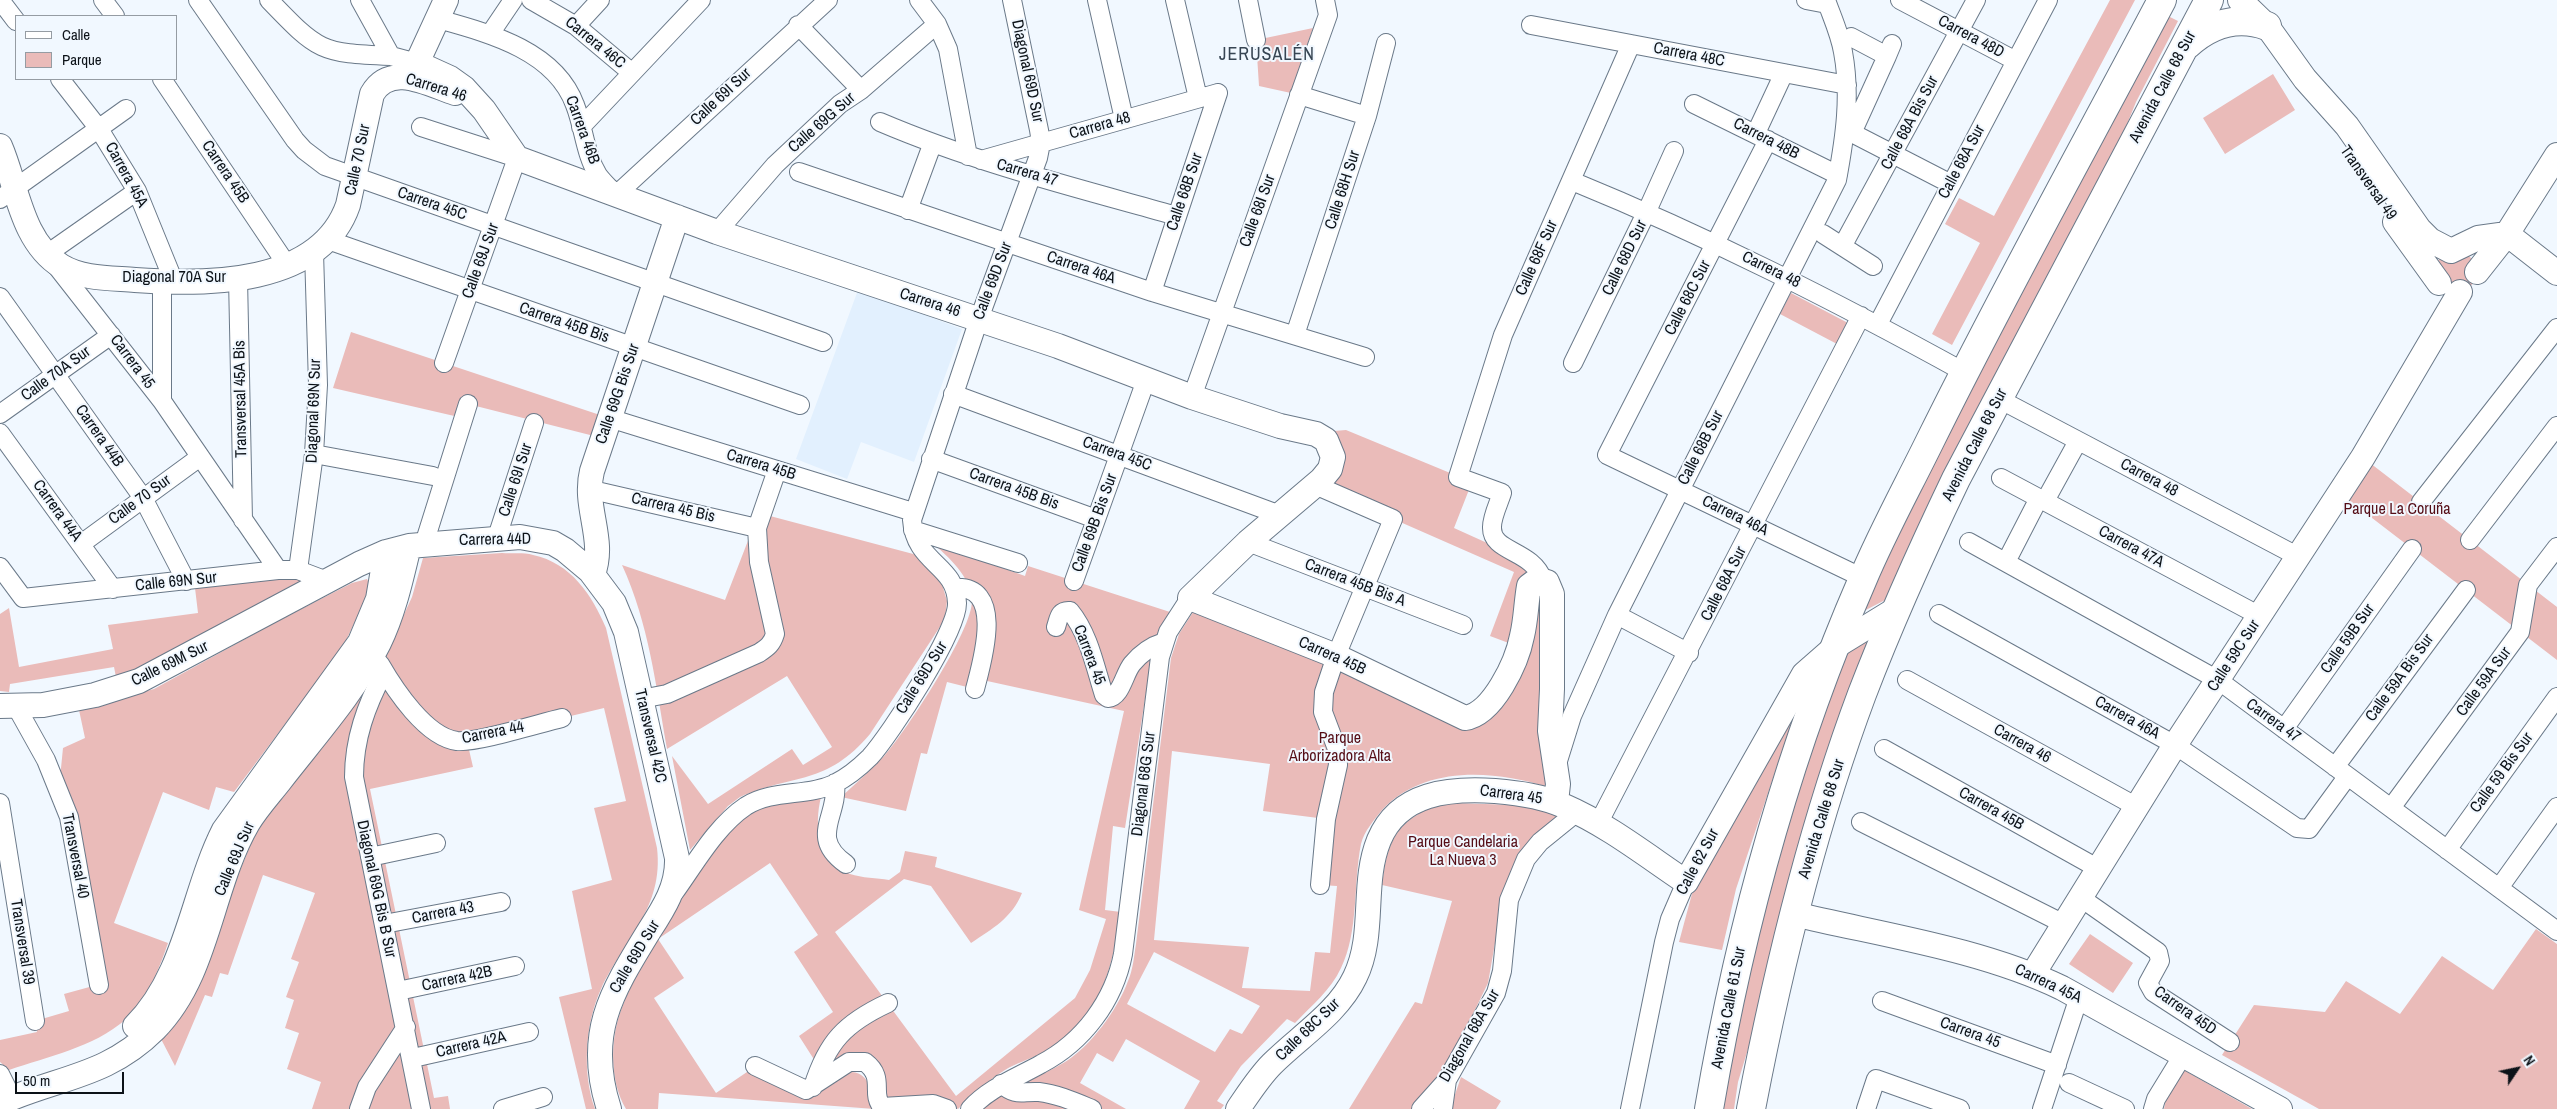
<!DOCTYPE html>
<meta charset="utf-8">
<style>
body{margin:0}
#map{position:relative;width:2557px;height:1109px;overflow:hidden;background:#f1f8ff;font-family:"Archivo Narrow",sans-serif}
canvas{display:block}
.legend{position:absolute;left:15px;top:15px;width:162px;height:65px;box-sizing:border-box;background:#f1f8ff;border:1px solid #959ca3;margin:0;padding:6px 9px;list-style:none;font-size:15px;color:#0c1218}
.legend li{display:flex;align-items:center;gap:10px;height:25px}
.legend b{width:25px;border:1px solid #959ca3}
.north{position:absolute;left:2492px;top:1044px;width:50px;height:50px;-webkit-text-stroke:4px #f1f8ff;paint-order:stroke;rotate:56deg;font-size:14px;font-weight:700;line-height:20px;text-align:center;color:#0c1218}
.north::after{content:'';display:block;margin:auto;width:18px;height:22px;background:#0c1218;clip-path:polygon(50% 0,100% 100%,50% 72%,0 100%)}
.scale{position:absolute;left:15px;top:1072px;width:109px;height:22px;box-sizing:border-box;border:2px solid #0c1218;border-top:0;padding-left:6px;font-size:15px;line-height:18px;white-space:nowrap;color:#0c1218;-webkit-text-stroke:4px #f1f8ff;paint-order:stroke}
</style>
<div id="map">
<canvas width="2557" height="1109"></canvas>
<ul class="legend">
<li><b style="height:6px;background:#fff"></b>Calle</li>
<li><b style="height:14px;background:#eabbb9"></b>Parque</li>
</ul>
<div class="north">N</div>
<div class="scale">50 m</div>
</div>
<script>
const ctx = document.querySelector('canvas').getContext('2d');
ctx.lineJoin = 'round';
function paint(path, color) { ctx.fillStyle = color; ctx.fill(path, 'evenodd'); }
function trace(path, color, width, dash) { ctx.strokeStyle = color; ctx.lineWidth = width; ctx.lineCap = dash ? 'butt' : 'round'; ctx.setLineDash(dash || []); ctx.stroke(path); }
function drawText(font, color, halo, rows, align = 'center') {
  ctx.font = font + ' "Archivo Narrow",sans-serif'; ctx.lineWidth = 4; ctx.setLineDash([]); ctx.textBaseline = 'middle'; ctx.strokeStyle = halo; ctx.fillStyle = color; for (const [text, x, y, turn = 0] of rows) {
    ctx.save(); ctx.translate(x, y); ctx.rotate((+turn || 0) * Math.PI / 180); ctx.textAlign = isNaN(turn) ? turn : align; if (halo) ctx.strokeText(text, 0, 0); ctx.fillText(text, 0, 0); ctx.restore();
  }
}
const built = new Path2D(`
 M 858,290 L 962,329 L 914,462 L 861,442 L 847,479 L 796,459 Z`);
const green = new Path2D(`
 M 2110,0 L 2135,0 L 1952,345 L 1932,334 L 1980,243 L 1945,224 L 1959,198 L 1994,216 Z
 M 2166,15 L 2178,21 L 2136,102 L 2117,149 L 1889,598 L 1860,613 L 1917,486 Z
 M 1313,28 L 1291,93 L 1259,86 L 1256,40 Z
 M 2273,74 L 2295,110 L 2225,154 L 2203,118 Z
 M 2466,253 L 2475,262 L 2476,280 L 2469,288 L 2451,292 L 2437,262 L 2441,257 Z
 M 1791,293 L 1848,323 L 1837,344 L 1780,314 Z
 M 351,332 L 600,415 L 594,436 L 468,404 L 463,418 L 333,388 Z
 M 1346,430 L 1472,482 L 1454,528 L 1496,547 L 1530,572 L 1514,645 L 1490,636 L 1514,572 L 1325,489 L 1343,452 L 1334,431 Z
 M 2370,463 L 2557,607 L 2557,660 L 2346,498 Z
 M 770,516 L 917,555 L 942,584 L 947,601 L 945,619 L 870,734 C 826,786 795,773 740,797 L 728,806 L 690,850 L 672,756 L 708,804 L 792,749 L 803,765 L 832,747 L 787,676 L 667,749 C 656,686 649,624 622,565 L 725,600 L 751,533 Z
 M 932,543 L 1025,576 L 1028,566 L 1170,612 L 1159,629 L 1151,660 L 1125,828 L 1113,826 L 1105,910 L 1121,912 C 1111,973 1100,1024 1040,1054 C 1028,1060 1016,1063 1005,1070 C 987,1081 973,1095 958,1109 L 948,1103 L 891,1099 L 886,1097 L 877,1063 L 822,1072 L 799,1036 L 833,1012 L 794,952 L 818,935 L 770,863 L 658,939 L 684,978 L 654,998 L 716,1093 L 747,1072 L 798,1093 L 852,1072 C 871,1074 871,1093 875,1109 L 659,1093 L 658,1109 L 626,1109 C 610,1082 610,1042 620,1013 C 632,978 653,946 672,915 C 694,880 716,837 751,814 C 772,800 798,800 821,797 C 814,826 817,861 850,874 C 862,878 877,878 889,880 L 900,872 L 905,851 L 937,857 L 935,867 L 1022,893 C 1012,918 992,929 971,943 L 931,886 L 904,879 L 835,932 L 956,1096 L 1075,998 L 1090,970 L 1106,919 L 1079,910 L 1124,711 L 978,679 L 975,689 L 947,682 L 927,754 L 921,753 L 906,811 L 841,797 C 856,783 871,770 885,755 C 906,731 973,630 972,600 C 971,577 948,556 932,543 Z
 M 502,553 C 512,554 523,552 533,555 C 571,563 592,595 606,628 L 657,848 C 664,908 624,939 601,989 C 585,1024 582,1073 595,1109 L 586,1109 L 559,997 L 592,989 L 572,891 L 612,880 L 594,808 L 626,801 L 604,708 L 467,741 L 473,767 L 370,789 L 434,1098 L 448,1096 L 450,1109 L 312,1109 L 321,1082 L 287,1069 L 299,1033 L 285,1028 L 294,1000 L 286,997 L 299,962 L 291,959 L 315,893 L 263,875 L 228,975 L 220,973 L 212,997 L 205,995 L 175,1066 L 161,1039 L 188,998 L 257,829 L 271,807 L 378,671 L 412,597 L 423,558 Z
 M 289,577 L 305,580 L 137,670 L 116,677 L 114,667 L 10,684 L 9,692 L 0,691 L 0,614 L 9,608 L 19,667 L 113,649 L 108,625 L 198,613 L 195,588 Z
 M 367,579 L 370,585 L 368,594 L 343,647 L 234,792 L 216,787 L 209,810 L 163,792 L 114,923 L 168,943 C 159,970 146,1001 125,1020 C 94,1047 47,1057 9,1070 L 0,1062 L 0,1040 L 37,1032 L 35,1021 L 69,1011 L 64,994 L 104,983 L 60,778 L 63,748 L 85,738 L 79,710 L 154,689 L 276,622 L 352,583 Z
 M 1538,593 L 1542,596 L 1548,787 C 1494,770 1425,765 1383,809 C 1375,819 1364,831 1361,844 C 1353,884 1359,931 1341,968 C 1331,990 1311,1006 1295,1023 L 1287,1019 L 1241,1066 L 1217,1101 L 1224,1105 L 1221,1109 L 1184,1109 L 1200,1081 L 1126,1039 L 1113,1062 L 1097,1053 L 1080,1083 L 1126,1109 L 981,1109 C 1007,1088 1037,1079 1065,1062 C 1090,1047 1118,1009 1128,981 C 1133,970 1134,956 1136,944 L 1171,658 L 1179,634 L 1195,609 L 1477,724 ZM 1172,751 L 1270,764 L 1263,811 L 1326,819 L 1320,885 L 1337,886 L 1330,953 L 1315,952 L 1310,991 L 1242,988 L 1249,947 L 1154,940 ZM 1154,952 L 1260,1006 L 1242,1034 L 1230,1029 L 1215,1052 L 1127,1004 Z
 M 1874,633 L 1738,1082 L 1734,1109 L 1719,1109 L 1777,851 L 1844,652 Z
 M 1800,697 L 1736,889 L 1722,950 L 1679,942 L 1693,890 Z
 M 1454,803 L 1515,805 L 1560,813 L 1526,846 L 1498,926 L 1488,983 L 1442,1078 L 1435,1109 L 1349,1109 L 1415,1002 L 1422,1004 L 1452,901 L 1382,885 C 1384,873 1385,858 1390,847 C 1400,819 1427,806 1454,803 Z
 M 2536,929 L 2557,944 L 2557,1109 L 2319,1109 L 2222,1055 L 2254,1005 L 2325,1012 L 2346,981 L 2400,1014 L 2442,956 L 2493,990 Z
 M 2090,934 L 2133,963 L 2113,993 L 2069,964 Z
 M 2182,1069 L 2252,1109 L 2164,1109 L 2166,1099 Z
 M 1461,1077 L 1501,1101 L 1496,1109 L 1450,1109 Z`);
const street = new Path2D(`
 M 0,0 L 16,21
 M 103,0 L 115,16
 M 198,0 L 295,140 L 304,150 L 325,166 L 823,342
 M 269,0 C 319,52 320,53 391,56
 M 360,0 L 391,56 L 417,63
 M 531,0 L 576,26 L 632,73
 M 919,0 L 937,24 L 948,49 L 968,156
 M 1097,0 L 1124,119
 M 1175,0 L 1198,98
 M 1248,0 L 1256,40
 M 1806,0 L 1827,4
 M 1900,0 L 2016,61
 M 438,19 C 488,33 555,50 575,105 C 584,128 585,154 598,175 C 603,182 610,188 616,195 L 828,0
 M 798,25 L 861,90
 M 1531,25 L 1847,85
 M 576,26 L 600,0
 M 490,34 L 513,0
 M 1851,37 L 1887,56 L 1892,44
 M 1887,56 L 1852,133 L 1951,184
 M 60,79 L 99,129 L 137,191 L 174,282
 M 162,79 L 287,265
 M 1299,95 L 1367,116
 M 1694,104 L 1838,175
 M 880,122 C 976,163 1077,188 1177,216
 M 421,127 L 517,158 L 444,363
 M 581,127 L 701,0
 M 1756,133 L 1784,73
 M 1768,140 L 1607,455 L 1863,578
 M 981,160 L 1218,93
 M 799,172 L 1152,292 L 1365,357
 M 1572,181 C 1709,237 1835,301 1964,372
 M 137,191 L 47,254 L 162,401 L 278,570
 M 0,199 L 126,109
 M 908,210 L 932,145
 M 717,232 L 775,165 L 840,104 L 861,90 L 937,24
 M 1823,234 L 1873,266
 M 328,240 L 800,405
 M 1843,245 L 1976,0
 M 238,278 L 243,520
 M 162,282 L 162,401
 M 1152,292 L 1218,93
 M 0,297 L 143,498 L 186,581
 M 1878,324 L 2048,0
 M 1295,335 L 1367,116 L 1386,43
 M 1573,363 L 1647,211 L 1674,151
 M 953,394 L 1280,515
 M 1192,397 L 1328,15 L 1325,0
 M 1999,399 L 2299,557
 M 0,414 L 111,335
 M 609,418 L 913,512
 M 0,433 L 113,589
 M 314,454 L 433,476
 M 931,459 L 1096,519
 M 2001,478 L 2260,616
 M 1315,485 L 1393,519 L 1336,656 L 1324,692 L 1323,712 L 1337,749 L 1338,765 L 1326,819 L 1320,885
 M 588,489 L 757,528
 M 2045,501 L 2078,441
 M 2421,502 L 2557,328
 M 913,530 L 1018,563
 M 497,537 L 534,423
 M 2470,540 L 2557,426
 M 1248,542 L 1463,625
 M 1969,542 L 2218,680 L 2557,931
 M 81,544 L 200,457
 M 424,544 L 468,404
 M 2006,562 L 2039,498
 M 0,567 L 23,598 L 278,570 L 298,570 L 327,581
 M 298,570 L 314,454 L 318,385 L 314,252
 M 1543,580 C 1532,549 1491,553 1492,527 C 1492,516 1499,503 1502,493 L 1458,477 L 1503,335 L 1631,44
 M 1074,581 L 1146,380
 M 954,588 C 1006,584 982,662 975,689
 M 1939,614 L 2175,745 L 2297,828 L 2309,829 L 2347,777
 M 1617,615 L 1689,653
 M 1056,627 C 1059,618 1059,610 1070,611 C 1089,634 1095,667 1104,695 L 1108,698 C 1121,697 1124,674 1132,664 C 1141,653 1151,646 1164,642
 M 380,664 C 395,690 426,737 457,741 C 477,743 540,723 562,718
 M 384,672 C 366,706 354,739 354,777 L 421,1109
 M 1907,680 L 2137,807
 M 641,699 L 667,694 L 759,653 C 768,647 772,644 775,634 L 759,562 L 757,528 L 777,470
 M 17,708 L 46,760 L 69,817 L 99,985
 M 2284,729 L 2412,549
 M 1884,749 L 2099,869
 M 1557,764 L 1572,716 L 1617,615 L 1837,180 C 1845,137 1851,95 1843,52 C 1840,34 1832,17 1826,0
 M 2335,767 L 2466,590
 M 835,783 C 839,816 808,837 846,864
 M 0,803 L 35,1021
 M 2391,808 L 2520,632 L 2528,585 L 2557,547
 M 1861,822 L 2064,924
 M 1598,824 L 1861,316
 M 2447,850 L 2557,697
 M 370,857 L 436,843
 M 2499,888 L 2557,807
 M 674,893 C 695,864 716,826 746,806 C 773,789 806,797 834,784 C 848,777 859,768 870,757 C 890,735 958,631 957,603 C 956,564 915,564 912,520 L 979,319 L 1038,158 L 1041,143 L 1039,130 L 1012,0
 M 2081,898 L 2158,952 L 2160,961 L 2148,983 L 2153,992 L 2230,1042
 M 384,924 L 501,902
 M 398,991 L 515,966
 M 1882,1001 L 2057,1065
 M 413,1058 L 529,1032
 M 755,1066 L 806,1090 L 849,1062 L 865,1062 C 886,1078 870,1093 882,1107 L 933,1104 L 947,1109
 M 0,1074 L 12,1098
 M 2069,1083 L 2125,1109
 M 1001,1084 C 1017,1097 1021,1091 1039,1092 C 1057,1094 1075,1102 1092,1109
 M 813,1087 C 827,1042 845,1023 888,1003
 M 359,1109 L 367,1087 L 406,1027
 M 503,1109 L 543,1097
 M 970,1109 C 989,1088 1016,1078 1041,1064 C 1083,1042 1114,1001 1123,954 L 1160,657 L 1168,632 L 1190,598
 M 1421,1109 L 1447,1080 L 1496,993 L 1502,971 L 1509,900 L 1526,859 L 1540,842 L 1577,812
 M 1443,1109 L 1447,1080
 M 1630,1109 L 1664,942 L 1670,919 L 1686,882
 M 1866,1109 L 1876,1079 L 1960,1109
 M 2042,1109 L 2079,997
 M 2153,1109 L 2156,1099 L 2183,1055`);
const secondary = new Path2D(`
 M 446,0 L 417,63 L 450,78 L 464,88 L 484,110 L 517,158 L 717,232 L 1058,346 L 1192,397 L 1280,426 L 1316,434 L 1326,440 L 1333,457 L 1330,469 L 1321,480 L 1248,542 L 1190,598 L 1336,656 L 1465,718 C 1493,714 1517,662 1522,636 C 1526,620 1526,603 1529,586 L 1537,580 L 1547,582 L 1552,594 L 1552,689 L 1550,731 L 1558,784 L 1556,802
 M 2240,0 L 2267,26 L 2305,79 L 2347,126 L 2419,229 L 2430,240 L 2451,251
 M 0,146 C 17,185 21,241 61,266 C 82,279 111,278 135,280 C 205,285 320,286 348,205 L 372,94 C 390,62 428,84 455,93
 M 2395,222 L 2439,283
 M 2507,234 L 2557,273
 M 2451,251 L 2478,238 L 2507,234
 M 2477,272 L 2507,234 L 2557,155
 M 593,574 C 606,539 583,507 592,471 L 677,217
 M 0,706 L 43,705 L 95,695 L 139,681 L 359,564 L 386,552 L 409,546 L 520,537 L 553,543 L 565,550 L 590,571 L 614,603 L 626,632 L 677,858 C 678,886 664,908 649,931 C 611,993 585,1034 609,1109
 M 1794,914 C 1882,935 1981,949 2062,988 L 2280,1109
 M 2033,974 L 2175,745 L 2363,457 L 2460,292
 M 135,1026 C 187,974 192,893 224,830 L 360,642 L 378,599 L 386,552
 M 0,1103 C 58,1077 107,1077 155,1029 C 209,974 210,888 248,823 C 257,808 269,795 280,781 C 314,737 354,693 379,643 C 394,612 401,579 409,546
 M 1238,1109 C 1249,1093 1259,1077 1272,1064 C 1300,1036 1338,1013 1355,977 C 1376,934 1361,884 1379,840 C 1399,792 1450,788 1495,791 C 1518,793 1543,796 1564,806 C 1608,825 1647,856 1686,882 L 1804,674 L 1836,646 L 1898,608`);
const primary = new Path2D(`
 M 2187,45 C 2210,24 2237,15 2267,26
 M 1709,1109 C 1740,927 1788,751 1862,581 C 1882,533 1908,486 1931,439 C 2004,291 2085,146 2162,0
 M 1751,1109 C 1778,968 1812,828 1862,694 C 1890,621 1922,550 1956,479 L 2209,0`);
const streetNames = [
 ["Carrera 48D",1971,37,28],
 ["Carrera 46C",595,43,39],
 ["Carrera 48C",1689,55,11],
 ["Diagonal 69D Sur",1027,71,78],
 ["Avenida Calle 68 Sur",2163,87,-62],
 ["Carrera 46",436,88,17],
 ["Calle 69I Sur",721,97,-43],
 ["Calle 69G Sur",822,123,-41],
 ["Calle 68A Bis Sur",1910,123,-62],
 ["Carrera 48",1100,126,-16],
 ["Carrera 46B",582,130,70],
 ["Carrera 48B",1766,139,27],
 ["Calle 70 Sur",358,160,-78],
 ["Calle 68A Sur",1962,162,-62],
 ["Carrera 45B",225,172,56],
 ["Carrera 47",1027,173,16],
 ["Carrera 45A",126,175,61],
 ["Transversal 49",2368,183,55],
 ["Calle 68H Sur",1343,190,-72],
 ["Calle 68B Sur",1185,192,-71],
 ["Carrera 45C",432,204,19],
 ["Calle 68I Sur",1258,211,-70],
 ["Calle 68F Sur",1537,258,-66],
 ["Calle 68D Sur",1625,258,-64],
 ["Calle 69J Sur",481,261,-70],
 ["Carrera 46A",1081,268,19],
 ["Carrera 48",1771,270,26],
 ["Diagonal 70A Sur",174,278],
 ["Calle 69D Sur",993,281,-69],
 ["Calle 68C Sur",1688,298,-63],
 ["Carrera 46",930,303,18],
 ["Carrera 45B Bis",564,323,19],
 ["Carrera 45",132,362,53],
 ["Calle 70A Sur",56,374,-36],
 ["Calle 69G Bis Sur",618,394,-71],
 ["Transversal 45A Bis",241,399,-91],
 ["Diagonal 69N Sur",314,411,-88],
 ["Carrera 44B",99,436,55],
 ["Avenida Calle 68 Sur",1975,445,-63],
 ["Calle 68B Sur",1701,448,-63],
 ["Carrera 45C",1117,454,20],
 ["Carrera 45B",761,465,17],
 ["Carrera 48",2149,478,28],
 ["Calle 69I Sur",516,480,-72],
 ["Carrera 45B Bis",1014,489,20],
 ["Calle 70 Sur",140,500,-36],
 ["Carrera 45 Bis",673,508,13],
 ["Carrera 44A",57,511,54],
 ["Carrera 46A",1735,516,26],
 ["Calle 69B Bis Sur",1095,523,-70],
 ["Carrera 44D",495,540,-1],
 ["Carrera 47A",2131,547,28],
 ["Calle 69N Sur",176,582,-6],
 ["Carrera 45B Bis A",1355,583,21],
 ["Calle 68A Sur",1724,584,-63],
 ["Calle 59B Sur",2348,639,-55],
 ["Carrera 45",1089,655,69],
 ["Carrera 45B",1332,656,24],
 ["Calle 59C Sur",2234,656,-57],
 ["Calle 69M Sur",170,664,-26],
 ["Calle 69D Sur",922,678,-58],
 ["Calle 59A Bis Sur",2400,678,-54],
 ["Calle 59A Sur",2484,682,-54],
 ["Carrera 46A",2127,718,29],
 ["Carrera 47",2273,721,36],
 ["Carrera 44",493,733,-11],
 ["Transversal 42C",650,736,77],
 ["Carrera 46",2022,744,29],
 ["Calle 59 Bis Sur",2502,773,-54],
 ["Diagonal 68G Sur",1144,784,-83],
 ["Carrera 45",1511,795,8],
 ["Carrera 45B",1991,809,29],
 ["Avenida Calle 68 Sur",1822,819,-73],
 ["Transversal 40",75,856,79],
 ["Calle 69J Sur",235,859,-67],
 ["Calle 62 Sur",1698,862,-62],
 ["Diagonal 69G Bis B Sur",376,889,78],
 ["Carrera 43",443,913,-11],
 ["Transversal 39",22,942,81],
 ["Calle 69D Sur",635,957,-59],
 ["Carrera 42B",457,979,-12],
 ["Carrera 45A",2048,984,25],
 ["Avenida Calle 61 Sur",1729,1008,-79],
 ["Carrera 45D",2185,1011,35],
 ["Calle 68C Sur",1308,1030,-44],
 ["Carrera 45",1970,1033,20],
 ["Diagonal 68A Sur",1470,1036,-60],
 ["Carrera 42A",471,1045,-13]
];
const parkNames = [
 ["Parque La Coruña",2397,510],
 ["Parque",1340,739],
 ["Arborizadora Alta",1340,757],
 ["Parque Candelaria",1463,843],
 ["La Nueva 3",1463,861]
];
const neighbourhoodNames = [
 ["JERUSALÉN",1267,55]
];
paint(built, '#e2f0fe');
paint(green, '#eabbb9');
trace(street, '#6a7989', 20);
trace(secondary, '#6a7989', 26);
trace(primary, '#6a7989', 30);
trace(street, '#fff', 18);
trace(secondary, '#fff', 24);
trace(primary, '#fff', 28);
drawText('16px', '#0c1218', '#f1f8ff', streetNames);
drawText('16px', '#550d16', '#f1f8ff', parkNames);
ctx.letterSpacing = '1px';
drawText('18px', '#374553', '#f1f8ff', neighbourhoodNames);
ctx.letterSpacing = '0px';
</script>
